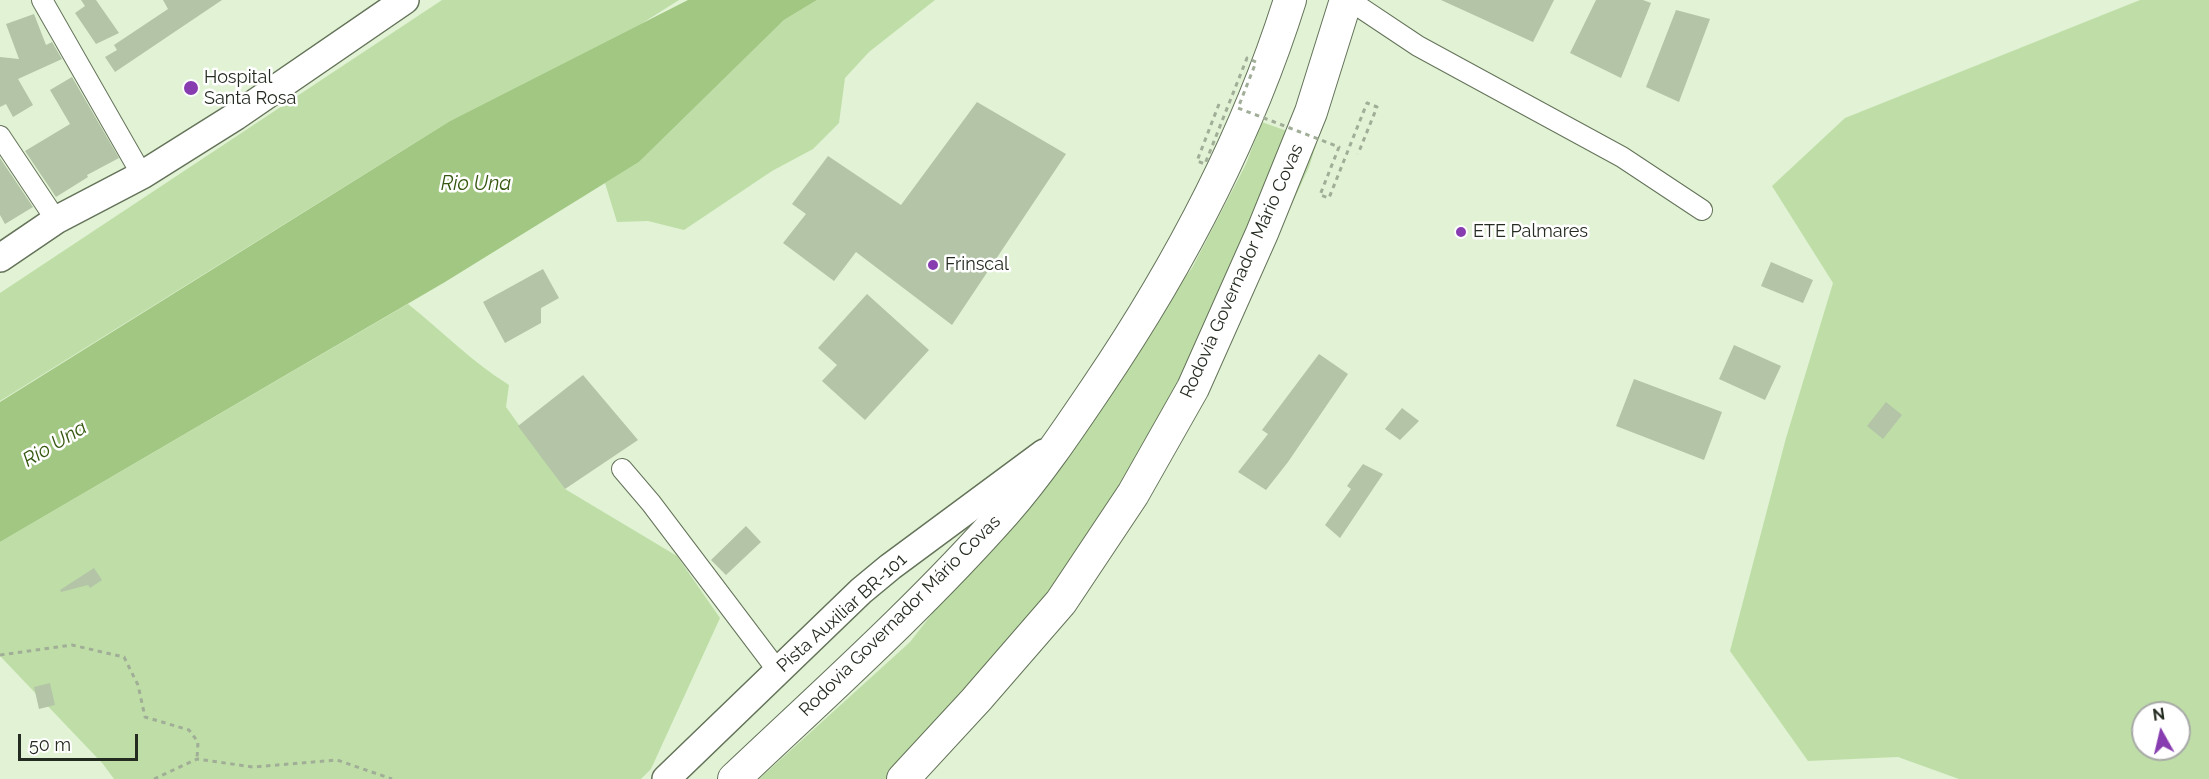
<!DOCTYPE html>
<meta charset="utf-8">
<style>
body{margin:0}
#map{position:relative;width:2209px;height:779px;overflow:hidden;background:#e1f2d5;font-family:Raleway,sans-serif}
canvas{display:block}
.north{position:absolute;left:2131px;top:701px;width:60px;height:60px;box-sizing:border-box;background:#fff;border:2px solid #a7aaa6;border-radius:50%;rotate:352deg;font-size:16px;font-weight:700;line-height:24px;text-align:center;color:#242b20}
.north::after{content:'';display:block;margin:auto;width:21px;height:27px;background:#873daf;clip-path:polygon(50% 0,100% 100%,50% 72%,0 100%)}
.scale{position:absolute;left:18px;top:734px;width:120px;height:27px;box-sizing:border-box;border:3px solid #242b20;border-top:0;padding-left:8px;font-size:18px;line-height:21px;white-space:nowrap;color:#242b20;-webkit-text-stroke:4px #fff;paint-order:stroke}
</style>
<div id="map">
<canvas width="2209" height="779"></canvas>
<div class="north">N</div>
<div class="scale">50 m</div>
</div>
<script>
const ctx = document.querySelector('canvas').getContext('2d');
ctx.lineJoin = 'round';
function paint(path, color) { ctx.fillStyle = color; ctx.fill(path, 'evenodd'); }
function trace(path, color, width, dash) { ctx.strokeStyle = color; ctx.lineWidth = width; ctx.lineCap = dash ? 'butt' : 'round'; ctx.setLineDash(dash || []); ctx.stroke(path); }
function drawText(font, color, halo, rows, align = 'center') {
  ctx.font = font + ' Raleway,sans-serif'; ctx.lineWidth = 5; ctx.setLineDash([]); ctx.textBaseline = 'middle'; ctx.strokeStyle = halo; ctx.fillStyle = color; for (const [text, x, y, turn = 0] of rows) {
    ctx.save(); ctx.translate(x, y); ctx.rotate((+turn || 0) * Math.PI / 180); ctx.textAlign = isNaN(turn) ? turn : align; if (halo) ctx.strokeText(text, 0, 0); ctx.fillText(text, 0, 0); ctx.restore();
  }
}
const green = new Path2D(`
 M 442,0 L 679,0 L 641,24 L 450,121 L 0,401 L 0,293 Z
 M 817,0 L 935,0 L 869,52 L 845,78 L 839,123 L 813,149 L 772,171 L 684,230 L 648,221 L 617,222 L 605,183 L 639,162 L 784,20 Z
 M 2140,0 L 2209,0 L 2209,779 L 1959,779 L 1898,757 L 1808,761 L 1730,651 L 1786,438 L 1833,283 L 1772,186 L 1845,118 ZM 2143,713 L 2179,713 L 2179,749 L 2143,749 Z
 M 1262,122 L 1317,142 L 1309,167 L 1266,261 L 1218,359 L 923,779 L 759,779 L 910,642 L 983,548 L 1192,268 L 1246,164 Z
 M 408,304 C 442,331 472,362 509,385 L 506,407 L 565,489 L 677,556 L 720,618 L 651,769 L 641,779 L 114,779 L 103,764 L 0,656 L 0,542 Z`);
const water = new Path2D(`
 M 688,0 L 817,0 L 784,20 L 639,162 L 445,282 L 0,542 L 0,402 L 450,121 Z`);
const building = new Path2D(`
 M 81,0 L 96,0 L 119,33 L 96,44 L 75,13 L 85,6 Z
 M 163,0 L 222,0 L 115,72 L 105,57 L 117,50 L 114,45 L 168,9 Z
 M 1441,0 L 1554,0 L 1533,42 Z
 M 1596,0 L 1643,0 L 1651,3 L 1621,78 L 1570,53 Z
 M 1676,10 L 1710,19 L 1679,102 L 1646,87 Z
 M 34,14 L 46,45 L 52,42 L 62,59 L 18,79 L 33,105 L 13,117 L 6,104 L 0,107 L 0,57 L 19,59 L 6,24 Z
 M 72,77 L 119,158 L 87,175 L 88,177 L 56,197 L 25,151 L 70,124 L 50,90 Z
 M 977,102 L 1066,154 L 952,325 L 856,252 L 834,281 L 783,243 L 806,214 L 792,204 L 828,156 L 901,205 Z
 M 0,158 L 33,207 L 5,224 L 0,215 Z
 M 1771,262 L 1813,280 L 1803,303 L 1761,286 Z
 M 543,269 L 559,298 L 541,308 L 541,323 L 505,343 L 483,302 Z
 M 867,294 L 929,350 L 865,420 L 822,381 L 837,365 L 818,348 Z
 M 1734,345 L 1781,366 L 1765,400 L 1719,379 Z
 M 1319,354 L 1348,374 L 1288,462 L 1266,490 L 1238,472 L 1268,434 L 1262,430 Z
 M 583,375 L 638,440 L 565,489 L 518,426 Z
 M 1634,379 L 1722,412 L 1704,460 L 1616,426 Z
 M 1886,402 L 1902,415 L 1883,439 L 1867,426 Z
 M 1402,408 L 1419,421 L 1400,440 L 1385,429 Z
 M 1363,464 L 1383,474 L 1340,538 L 1325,525 L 1351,489 L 1347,486 Z
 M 746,526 L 761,542 L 726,575 L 711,560 Z
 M 94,568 L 102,580 L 90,588 L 88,585 L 61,592 L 60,590 Z
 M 50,683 L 55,705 L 39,709 L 34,687 Z`);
const path = new Path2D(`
 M 0,655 L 72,645 L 124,657 L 138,685 L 145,717 L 189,730 L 198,742 L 197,759
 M 154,779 L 197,759 L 253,767 L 337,760 L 392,779`);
const minor = new Path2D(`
 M 42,0 L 142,175
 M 1349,0 L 1418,46 L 1622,157 L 1702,210
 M 0,136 L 56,220
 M 622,469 L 651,503 L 778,671`);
const secondary = new Path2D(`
 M 0,258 L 56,220 L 142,175 L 236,116 L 405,0
 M 666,779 L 861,591 L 890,567 L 1044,453`);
const trunk = new Path2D(`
 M 734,779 C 826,692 921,607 1005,512 C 1039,473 1068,430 1097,387 C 1179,266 1246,140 1290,0
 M 903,779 L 976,700 L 1061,602 L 1133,494 L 1193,388 L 1262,233 L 1311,112 L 1346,0`);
const pathBridge = new Path2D(`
 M 1219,104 L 1197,161 L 1205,164 L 1247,58 L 1256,62 L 1238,108 L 1339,147 L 1320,195 L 1329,198 L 1367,103 L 1377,107 L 1358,154`);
const markers = [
 [191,88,8,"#873daf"],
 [1461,232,6,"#873daf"],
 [933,265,6,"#873daf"]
];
const poiNames = [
 ["Hospital",204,78],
 ["Santa Rosa",204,99],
 ["ETE Palmares",1473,232],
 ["Frinscal",945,265]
];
const streetNames = [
 ["Rodovia Governador Mário Covas",1242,271,-66],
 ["Pista Auxiliar BR-101",842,613,-42],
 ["Rodovia Governador Mário Covas",900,616,-45]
];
const waterNames = [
 ["Rio Una",476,184],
 ["Rio Una",55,444,-31]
];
paint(green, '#bfdea7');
paint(water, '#a2c783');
paint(building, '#b3c4a7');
trace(minor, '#647359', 22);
trace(secondary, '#647359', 30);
trace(trunk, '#647359', 34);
trace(path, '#a1ae97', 3, [4.5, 4.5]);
trace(minor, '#fff', 20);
trace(secondary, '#fff', 27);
trace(trunk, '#fff', 32);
trace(pathBridge, '#a1ae97', 3, [4.5, 4.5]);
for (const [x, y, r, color] of markers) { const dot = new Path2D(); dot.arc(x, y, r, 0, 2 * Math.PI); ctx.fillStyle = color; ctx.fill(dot); trace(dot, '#fff', 2); }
drawText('18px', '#242b20', '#fff', poiNames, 'left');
drawText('18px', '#242b20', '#fff', streetNames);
drawText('italic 20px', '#35570f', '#fff', waterNames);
</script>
